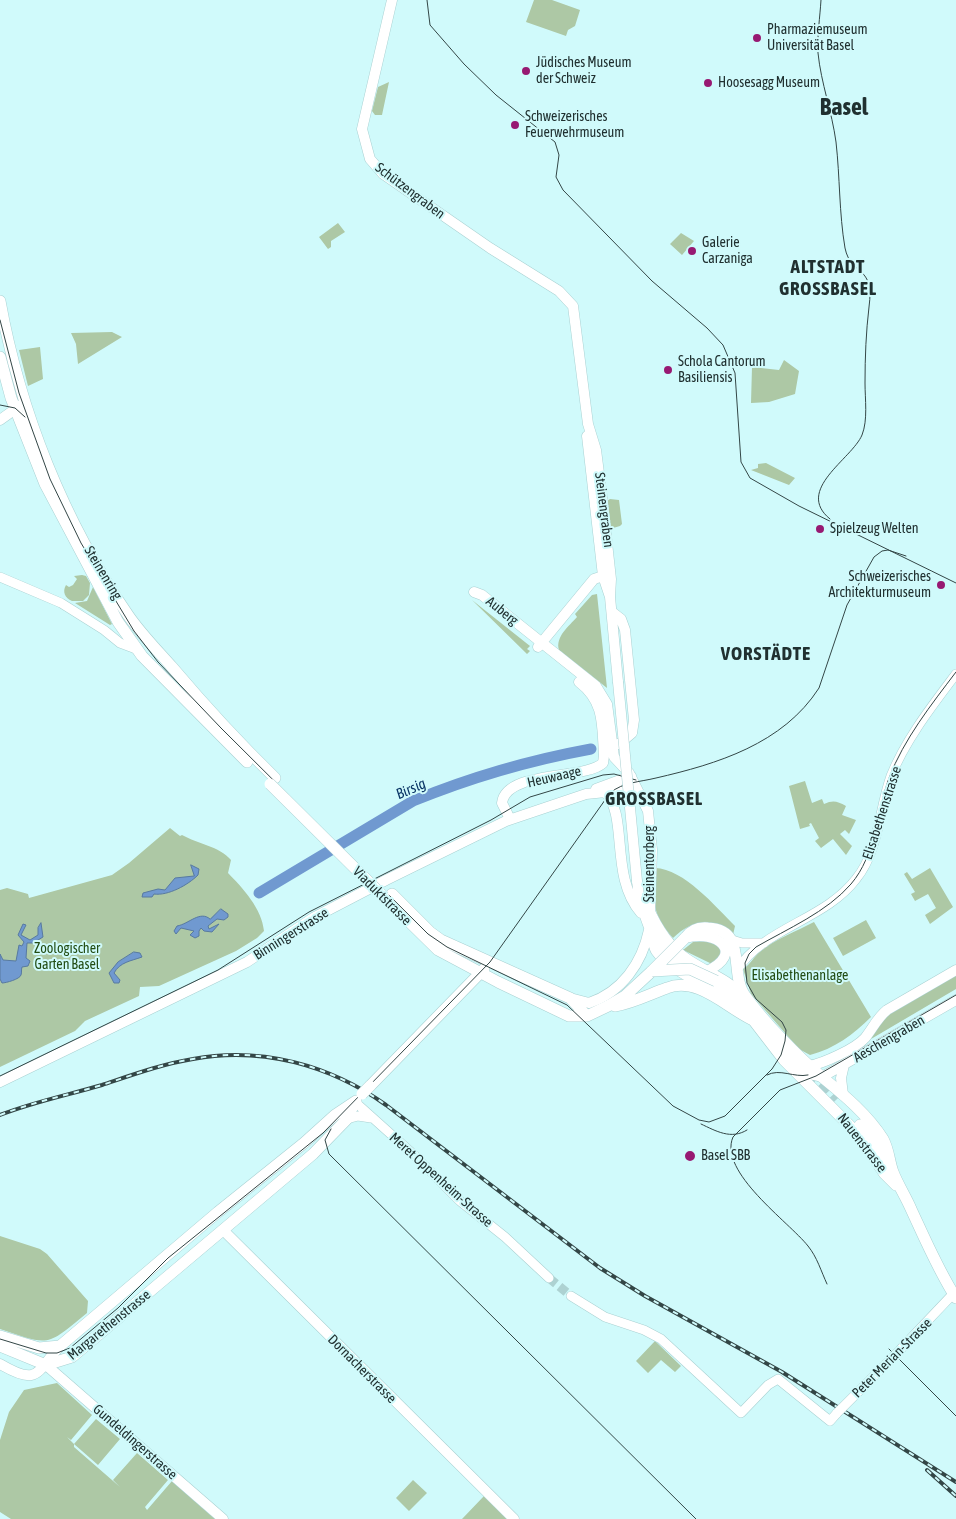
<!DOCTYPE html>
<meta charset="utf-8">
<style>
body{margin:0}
canvas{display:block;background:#d0fafb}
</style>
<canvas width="956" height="1519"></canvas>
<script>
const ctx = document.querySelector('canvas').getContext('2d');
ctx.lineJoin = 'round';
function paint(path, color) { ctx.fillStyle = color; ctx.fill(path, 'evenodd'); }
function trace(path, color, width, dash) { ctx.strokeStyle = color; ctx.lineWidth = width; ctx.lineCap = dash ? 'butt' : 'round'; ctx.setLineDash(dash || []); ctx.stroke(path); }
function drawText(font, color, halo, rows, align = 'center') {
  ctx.font = font + ' "Asap Condensed",sans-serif'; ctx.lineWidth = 4; ctx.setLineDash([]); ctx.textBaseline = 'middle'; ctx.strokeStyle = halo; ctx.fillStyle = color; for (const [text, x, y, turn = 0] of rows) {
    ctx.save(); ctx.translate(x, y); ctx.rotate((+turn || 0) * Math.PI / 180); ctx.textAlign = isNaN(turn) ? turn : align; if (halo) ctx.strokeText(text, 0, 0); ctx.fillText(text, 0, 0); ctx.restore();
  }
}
const green = new Path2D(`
 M 534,0 L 552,0 L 580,10 L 575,26 L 568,30 L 566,36 L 526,22 Z
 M 389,82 L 382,115 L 375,115 L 372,111 L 378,87 Z
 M 338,223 L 345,232 L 331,241 L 331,247 L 328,249 L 319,237 Z
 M 681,233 L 694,241 L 682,255 L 670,244 Z
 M 112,332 L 122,337 L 78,364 L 76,344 L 71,333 Z
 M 40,347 L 43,379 L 28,386 L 19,350 Z
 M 784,360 L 799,371 L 795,394 L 769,402 L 751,403 L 752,367 L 779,370 Z
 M 766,463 L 795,478 L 789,485 L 751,470 L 758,468 L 758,464 Z
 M 610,499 L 619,500 L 622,524 L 620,526 L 613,528 L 610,525 L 607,501 Z
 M 82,575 L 86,576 L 90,583 L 89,595 L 83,601 L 72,601 C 65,598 62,592 66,585 L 69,587 L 73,585 L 77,579 L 74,576 Z
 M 93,587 L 112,624 L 110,625 L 75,603 L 87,601 Z
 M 597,594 L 607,688 L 559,650 C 555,637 569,626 577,617 L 575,614 L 592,595 Z
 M 472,600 L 530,646 L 527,649 L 530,651 L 527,654 Z
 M 805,781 L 812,803 L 822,799 L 824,804 C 833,800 837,801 846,806 L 842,815 L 856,820 L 849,834 L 845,830 L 840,834 L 852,846 L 846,855 L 833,839 L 821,848 L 815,841 L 819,838 L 811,823 L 809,824 L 810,826 L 800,829 L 789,786 Z
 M 170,828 L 180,836 L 182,835 C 198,844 219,846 231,860 L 228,873 C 243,888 262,909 264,931 L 257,938 L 236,951 L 159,986 L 140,987 L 139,996 L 85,1021 L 75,1031 L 0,1067 L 0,890 L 7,888 L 28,894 L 29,898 L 112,875 L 129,863 Z
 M 655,868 C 684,869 715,906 735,926 L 733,935 C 710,919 694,918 673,938 C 651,914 653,899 655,868 Z
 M 930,868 L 953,907 L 930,924 L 925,915 L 936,908 L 928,894 L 915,901 L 911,894 L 915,892 L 904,874 L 907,872 L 912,879 Z
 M 866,920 L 876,938 L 843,956 L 833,938 Z
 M 814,922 L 871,1017 C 854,1034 834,1049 810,1055 L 799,1049 L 751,994 L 743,969 C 751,964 753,957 761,951 C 775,939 797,931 814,922 Z
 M 709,941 L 719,946 L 722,954 L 712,964 L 683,950 L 693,942 Z
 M 956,972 L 956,989 L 871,1039 L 882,1018 Z
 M 0,1236 L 40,1249 L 47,1254 L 88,1301 L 87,1313 C 46,1347 50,1346 0,1329 Z
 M 655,1341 L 681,1366 L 675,1372 L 661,1360 L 648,1373 L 636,1361 Z
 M 57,1383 L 92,1415 L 71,1440 L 67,1437 L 74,1444 L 96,1419 L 120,1439 L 98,1465 L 74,1444 L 74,1447 L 120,1487 L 113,1480 L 137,1453 L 168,1480 L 145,1507 L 147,1510 L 172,1481 L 215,1519 L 11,1519 L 0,1512 L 0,1440 L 9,1412 L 24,1390 Z
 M 413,1480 L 427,1493 L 409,1511 L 396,1498 Z
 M 484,1496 L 507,1519 L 462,1519 Z`);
const water = new Path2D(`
 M 191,865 L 199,869 L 198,875 C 188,885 168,896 154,894 L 152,897 L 142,897 L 143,893 L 158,889 L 165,890 L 175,878 L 194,876 Z
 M 221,909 L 228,914 L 228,917 L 224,920 L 217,919 L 208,926 L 209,929 L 219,924 L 212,932 L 204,931 L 201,928 L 199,931 L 199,936 L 195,938 L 190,935 L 194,931 L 181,928 L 176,934 L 174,931 L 177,926 C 189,924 200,910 210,919 Z
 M 41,923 L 43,937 L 33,943 L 27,943 L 26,958 L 30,961 L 28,966 L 22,967 C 21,970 22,972 21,975 C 20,979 6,983 2,983 L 0,979 L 0,954 L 3,960 L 16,961 L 19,945 L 22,946 L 24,942 L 18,935 L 23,924 L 26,925 L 21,935 L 30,940 L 38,935 L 38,928 Z
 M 134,952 L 140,953 L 142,957 C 131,961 120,962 114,973 L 120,980 L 119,983 L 114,983 L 109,973 L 118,962 Z`);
const river = new Path2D(`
 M 259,893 L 413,801 C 469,778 531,760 591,749`);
const tertiaryTunnel = new Path2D(`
 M 549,1278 L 571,1296`);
const primaryTunnel = new Path2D(`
 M 809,1072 L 836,1100`);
const tertiary = new Path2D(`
 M 0,577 L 61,603 L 104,630 L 120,643 L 136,649
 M 732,940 L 742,943 L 764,943
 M 737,970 C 763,928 825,920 856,879 C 879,851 879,809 891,776 C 906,739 932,706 956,674
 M 355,1102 L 413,1154 L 460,1201 L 505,1237 L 549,1278
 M 347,1119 L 358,1116 L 371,1118
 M 571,1296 L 605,1317 L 644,1330 L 661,1339 L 741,1413 L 768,1385 L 778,1379 L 830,1421 L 837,1413
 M 898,1352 L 953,1294`);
const secondary = new Path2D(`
 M 392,0 L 362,129 L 370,159 L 383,174 L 490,248 L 559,291 L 573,306 L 588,424 L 596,450 L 602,497 L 611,579 L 610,597
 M 0,420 L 21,405
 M 587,436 L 603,576 L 610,597 L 618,682
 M 474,592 L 482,595 L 596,686 L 607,704 L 614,757 L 629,773 L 648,811 L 652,850 L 650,912
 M 612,612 L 621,619 L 625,630 L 634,720 L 632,733 L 619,744
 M 538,647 L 594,579 L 603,576 L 610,578
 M 596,789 L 631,776
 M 605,792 C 629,816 609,876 641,913
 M 510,819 L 502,803 C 506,770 585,780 603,763 L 604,756 C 602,725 605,702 579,682
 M 637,881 C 639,902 644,913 651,933 C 653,939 653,946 656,951 C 670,972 718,990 740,1007
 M 648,907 C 657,928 668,946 687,959 C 706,972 727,979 743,995
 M 685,938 C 718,929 745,953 707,971
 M 570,998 L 589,1003 C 622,992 642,963 649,930
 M 775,1045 L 809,1074 L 822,1077 L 956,1000
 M 809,1066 C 824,1063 855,1049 865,1038 C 873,1028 877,1018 887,1010 L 956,970
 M 0,1082 L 247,962 L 313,918 L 386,880 L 506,821 L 586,794 L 635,789
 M 843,1095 L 841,1078 L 844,1065
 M 223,1230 L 514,1519
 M 0,1364 C 39,1387 36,1372 60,1346
 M 46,1365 L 223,1519`);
const primary = new Path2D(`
 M 0,301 C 20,412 64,522 128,615 C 141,634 157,650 172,667 C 205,706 239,743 275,778
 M 0,357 L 11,398 L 45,484 L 118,622 L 142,656 L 247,762
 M 392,894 L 430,932 L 441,940 L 570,998 L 587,1016
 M 384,897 L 438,950 L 498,982 L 569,1016 L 587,1016 L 608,1006 L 625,996 L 652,971
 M 651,933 L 667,952 L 694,972
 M 685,938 C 691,930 698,927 708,928 C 749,930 728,975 746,997 C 765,1023 797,1056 822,1077 C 844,1095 868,1115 883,1139 C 889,1150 889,1161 893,1172 C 898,1185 906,1197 911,1209 C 925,1239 938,1270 956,1298
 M 716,981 L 734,995 L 784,1060 L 859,1135 L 884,1173 L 896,1185
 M 615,1006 C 633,1003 650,994 667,988 C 697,976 726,1007 751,1019
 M 370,1086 L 484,969
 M 860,1125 L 886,1160
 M 0,1336 L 39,1348 L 60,1346 L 218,1212 L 304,1143 L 335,1115 L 356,1101
 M 0,1346 L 46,1365 L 72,1357 L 313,1154 L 347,1119 L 355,1102`);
const tram = new Path2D(`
 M 427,0 L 430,25 L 464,64 L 496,95 L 555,142 L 559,155 L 556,177 L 563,190 L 652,281 L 707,328 L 723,345 L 735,373 L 741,462 L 750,478 L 799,506 L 956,583
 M 821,0 C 820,17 817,36 818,53 C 821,83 832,112 836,142 C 840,177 839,213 845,248 C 851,277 875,264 869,307 C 866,332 865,357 865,383 C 865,399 868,420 862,435 C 852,459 794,490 830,519
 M 0,320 L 19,393 L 50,479 L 81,543 L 134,631 L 158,662 L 221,728 L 428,934 L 447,947 L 567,1005 L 673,1106 L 699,1120 L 709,1122 L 725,1116 L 772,1069 L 781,1055 L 785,1041 L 786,1030 L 782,1022 L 756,999 L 747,983 L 745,963 L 749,954 L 756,947 C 787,929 827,912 851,884 C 876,855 876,813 889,778 C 904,739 931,705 956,672
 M 0,405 L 15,408 L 25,417
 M 767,1075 C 780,1068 794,1078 808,1075
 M 0,1076 L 218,970 L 309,912 L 491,820 L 530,797 L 603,775 L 614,774 L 636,780
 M 701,1124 C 716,1131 731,1140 747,1130
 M 331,1129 L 325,1140 L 329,1154 L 696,1519
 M 827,1284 C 821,1271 817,1257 808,1246 C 789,1222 718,1172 733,1137 L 780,1090 L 816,1076 L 956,995
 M 0,1339 L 46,1353 L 57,1353 L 70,1348 L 118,1308 L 168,1258 L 323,1133 L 490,962 L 610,793 C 623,782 640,782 656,778 C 717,764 783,744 819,688 L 847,605 L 874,557 L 882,551 L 888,550 L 906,556
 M 889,1349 L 956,1416`);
const rail = new Path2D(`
 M 0,1115 C 33,1102 68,1095 102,1085 C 132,1075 162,1064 193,1059 C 261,1046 330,1065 386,1105 L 600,1268 L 645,1296 L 782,1372 L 956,1482
 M 927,1470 L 956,1496`);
const tertiaryBridge = new Path2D(`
 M 837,1413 L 898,1352`);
const secondaryBridge = new Path2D(`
 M 618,682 L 637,881`);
const primaryBridge = new Path2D(`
 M 270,784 L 384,897
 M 652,971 L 690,969 L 716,981
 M 652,971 L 685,938
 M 362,1094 L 370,1086`);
const markers = [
 [757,38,5,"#971972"],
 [526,71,5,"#971972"],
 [708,83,5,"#971972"],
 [515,125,5,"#971972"],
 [692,251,5,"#971972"],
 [668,370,5,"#971972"],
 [820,529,5,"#971972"],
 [941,585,5,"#971972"],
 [690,1156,6,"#971972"]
];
const poiNames = [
 ["Pharmaziemuseum",767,30],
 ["Universität Basel",767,46],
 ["Jüdisches Museum",536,63],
 ["der Schweiz",536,79],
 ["Hoosesagg Museum",718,83],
 ["Schweizerisches",525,117],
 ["Feuerwehrmuseum",525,133],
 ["Galerie",702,243],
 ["Carzaniga",702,259],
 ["Schola Cantorum",678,362],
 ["Basiliensis",678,378],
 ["Spielzeug Welten",830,529],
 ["Schweizerisches",931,577,"right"],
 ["Architekturmuseum",931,593,"right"],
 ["Basel SBB",701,1156]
];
const streetNames = [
 ["Schützengraben",410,191,37],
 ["Steinengraben",604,510,83],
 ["Steinenring",103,573,59],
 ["Auberg",502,611,39],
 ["Heuwaage",554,777,-13],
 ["Elisabethenstrasse",882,813,-72],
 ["Steinentorberg",650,864,-90],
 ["Viaduktstrasse",382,896,45],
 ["Binningerstrasse",291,934,-32],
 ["Aeschengraben",889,1039,-30],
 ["Nauenstrasse",862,1143,52],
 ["Meret Oppenheim-Strasse",441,1180,42],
 ["Margarethenstrasse",109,1325,-39],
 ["Peter Merian-Strasse",892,1358,-45],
 ["Dornacherstrasse",362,1369,45],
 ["Gundeldingerstrasse",135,1442,41]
];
const parkNames = [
 ["Zoologischer",67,949],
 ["Garten Basel",67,965],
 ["Elisabethenanlage",800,976]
];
const waterNames = [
 ["Birsig",411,789,-24]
];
const districtNames = [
 ["ALTSTADT",828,267],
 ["GROSSBASEL",828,289],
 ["VORSTÄDTE",766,654],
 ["GROSSBASEL",654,799]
];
const townNames = [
 ["Basel",844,107]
];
paint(green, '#adc8a5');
paint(water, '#7099d0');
trace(water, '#587aa0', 1);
trace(river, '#7099d0', 11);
trace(tertiaryTunnel, '#add2d2', 9, [9, 4.5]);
trace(primaryTunnel, '#add2d2', 11, [11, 5.5]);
trace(tertiary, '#a9d1d2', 10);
trace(secondary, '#a9d1d2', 11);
trace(primary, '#a9d1d2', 12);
trace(tertiary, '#fff', 9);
trace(secondary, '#fff', 10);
trace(primary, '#fff', 11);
trace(tram, '#334646', 1);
trace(rail, '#334646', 4);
trace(rail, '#d0fafb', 2, [5.5]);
trace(tertiaryBridge, '#a9d1d2', 10, []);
trace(secondaryBridge, '#a9d1d2', 11, []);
trace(primaryBridge, '#a9d1d2', 12, []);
trace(tertiaryBridge, '#fff', 9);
trace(secondaryBridge, '#fff', 10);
trace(primaryBridge, '#fff', 11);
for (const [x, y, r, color] of markers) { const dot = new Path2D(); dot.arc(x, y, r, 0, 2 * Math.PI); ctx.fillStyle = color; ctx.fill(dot); trace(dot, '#d0fafb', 2); }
drawText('14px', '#203030', '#d0fafb', poiNames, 'left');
drawText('14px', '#203030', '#d0fafb', streetNames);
drawText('14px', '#224c13', '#d0fafb', parkNames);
drawText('italic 15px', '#093465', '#d0fafb', waterNames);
ctx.letterSpacing = '1px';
drawText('bold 19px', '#203030', '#d0fafb', districtNames);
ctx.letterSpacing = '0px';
drawText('bold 24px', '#203030', '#d0fafb', townNames);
</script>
